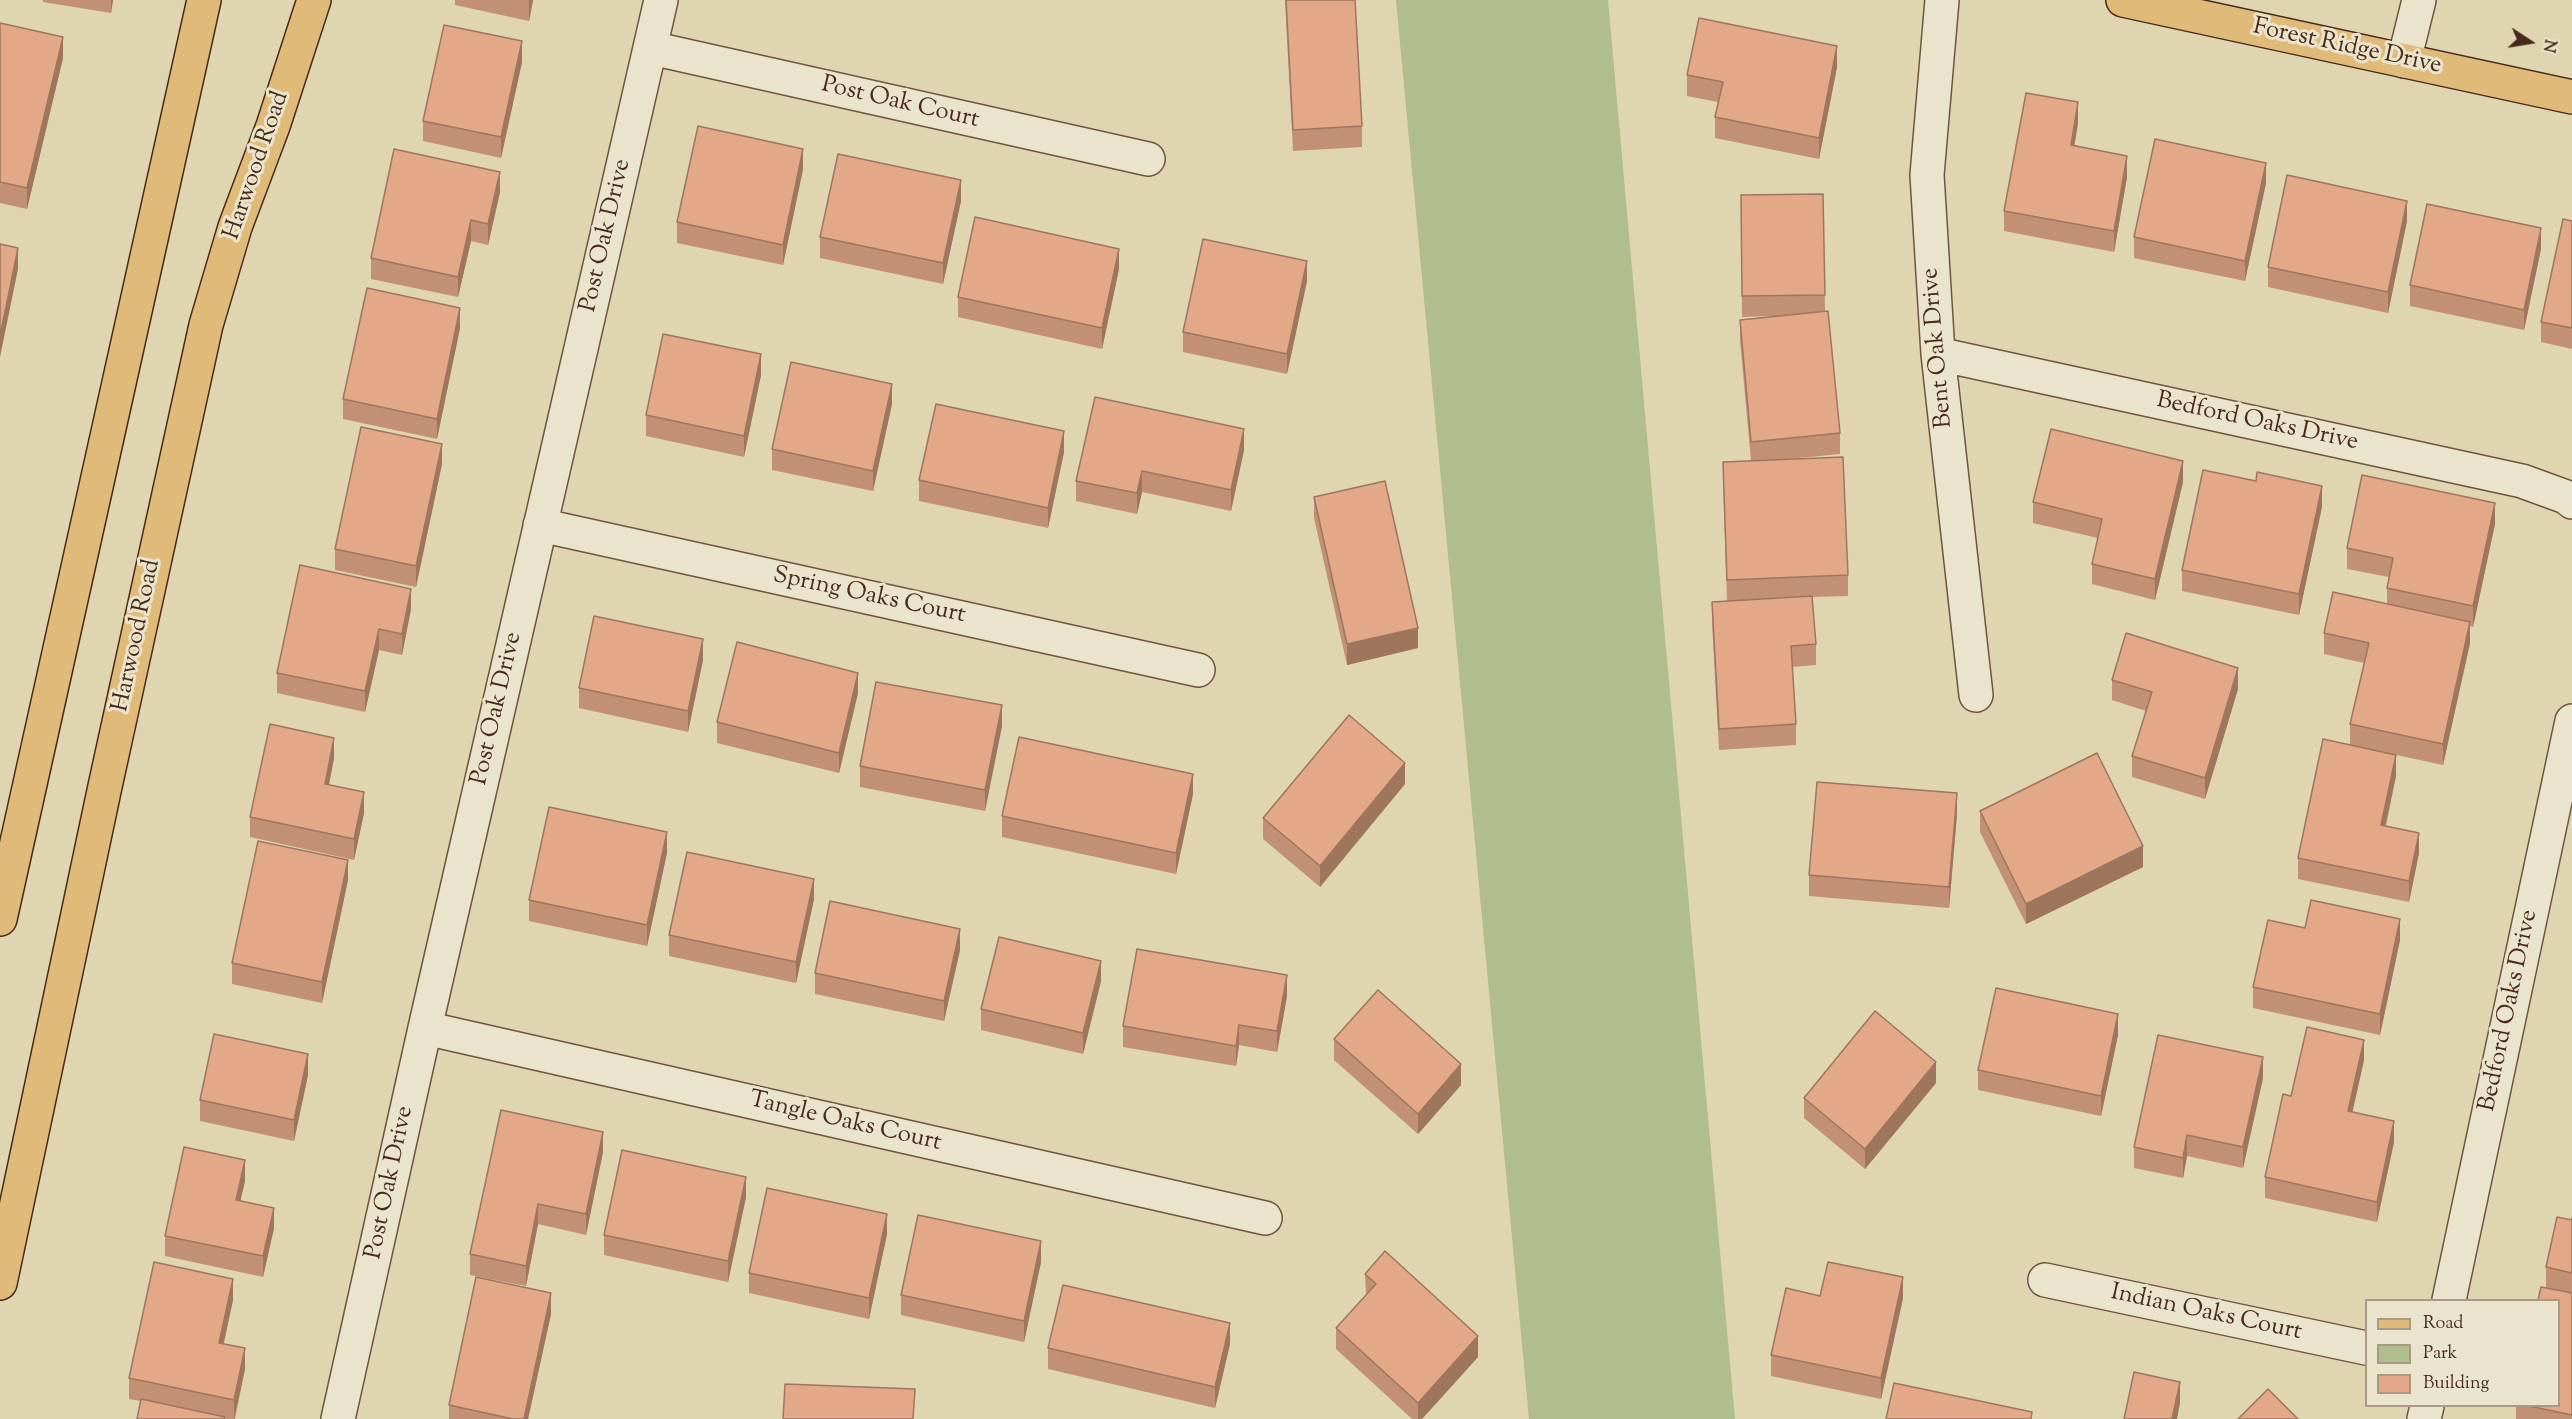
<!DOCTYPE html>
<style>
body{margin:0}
#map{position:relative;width:2572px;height:1419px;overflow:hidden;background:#dfd5b1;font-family:"Sorts Mill Goudy",serif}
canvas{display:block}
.legend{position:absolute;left:2365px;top:1299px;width:195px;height:108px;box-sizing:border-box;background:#eae4cc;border:2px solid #a99a85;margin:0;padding:8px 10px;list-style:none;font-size:18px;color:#482a1b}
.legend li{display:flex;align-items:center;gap:12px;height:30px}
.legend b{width:30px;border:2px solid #a99a85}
.north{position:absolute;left:2500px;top:12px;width:60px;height:60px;-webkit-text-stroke:4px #eae4cc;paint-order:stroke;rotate:102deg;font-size:16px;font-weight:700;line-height:24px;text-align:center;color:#482a1b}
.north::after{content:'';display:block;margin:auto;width:21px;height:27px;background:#482a1b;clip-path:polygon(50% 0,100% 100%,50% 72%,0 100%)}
</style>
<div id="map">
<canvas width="2572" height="1419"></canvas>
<ul class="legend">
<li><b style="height:8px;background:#e0ba78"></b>Road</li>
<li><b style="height:16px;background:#b0be8d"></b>Park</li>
<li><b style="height:16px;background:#e2a887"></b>Building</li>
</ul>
<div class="north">N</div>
</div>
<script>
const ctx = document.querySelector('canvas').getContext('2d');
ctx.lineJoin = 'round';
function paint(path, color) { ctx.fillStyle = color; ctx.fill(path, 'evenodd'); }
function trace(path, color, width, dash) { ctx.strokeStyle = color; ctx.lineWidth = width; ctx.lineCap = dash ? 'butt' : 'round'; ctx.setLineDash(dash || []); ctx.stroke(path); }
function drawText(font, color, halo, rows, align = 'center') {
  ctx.font = font + ' "Sorts Mill Goudy",serif'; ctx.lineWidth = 6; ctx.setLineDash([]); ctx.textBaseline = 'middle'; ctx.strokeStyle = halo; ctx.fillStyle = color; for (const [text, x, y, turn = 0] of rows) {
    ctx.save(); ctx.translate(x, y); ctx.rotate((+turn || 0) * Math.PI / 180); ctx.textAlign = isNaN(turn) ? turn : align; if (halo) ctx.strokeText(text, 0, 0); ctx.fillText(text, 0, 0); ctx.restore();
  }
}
const green = new Path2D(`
 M 1396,0 L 1608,0 L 1735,1419 L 1529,1419 Z`);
const minor = new Path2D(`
 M 1942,0 L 1927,175 L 1938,354 L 1976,695
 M 651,48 L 1148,159
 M 2404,61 L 2419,0
 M 1938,354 L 2522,481 L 2566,497 L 2572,502
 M 540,525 L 1198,670
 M 425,1028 L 1265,1218
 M 2045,1280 L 2366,1348
 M 2449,1300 L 2572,721
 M 338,1419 L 425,1028 L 661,0
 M 2424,1419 L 2427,1406`);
const major = new Path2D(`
 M 2123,0 L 2572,97
 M 0,919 L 204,0
 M 0,1283 L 104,791 L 206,325 L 235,227 L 273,126 L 314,0`);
const wall = new Path2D(`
 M 43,0 L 113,0 L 111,13 L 43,2 Z
 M 455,0 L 533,0 L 529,21 L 455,5 Z
 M 1285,0 L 1355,0 L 1362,126 L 1362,147 L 1293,151 Z
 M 0,23 L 63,58 L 27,209 L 0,203 Z
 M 522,62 L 501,158 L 423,141 L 423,121 Z
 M 1837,67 L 1819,159 L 1715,138 L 1715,117 L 1718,102 L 1687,96 L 1687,75 Z
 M 2078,123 L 2074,146 L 2127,177 L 2114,252 L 2004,231 L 2004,211 Z
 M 803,169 L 783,265 L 677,243 L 677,222 Z
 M 2266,183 L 2245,281 L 2134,258 L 2134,237 Z
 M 500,192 L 488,245 L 471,241 L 458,297 L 371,279 L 371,258 Z
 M 1823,194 L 1825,312 L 1840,433 L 1840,454 L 1778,460 L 1848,575 L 1848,596 L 1812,597 L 1816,644 L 1816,665 L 1792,667 L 1796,724 L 1796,745 L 1719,750 L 1712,623 L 1712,602 L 1748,600 L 1727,601 L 1723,482 L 1723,462 L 1751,461 L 1740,340 L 1740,320 L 1775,316 L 1742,317 L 1741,195 Z
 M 961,201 L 943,284 L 820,258 L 820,237 Z
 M 2407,221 L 2388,313 L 2268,287 L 2268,267 Z
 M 2572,221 L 2572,349 L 2541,342 L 2541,322 Z
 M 2541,249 L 2524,330 L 2410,306 L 2410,285 Z
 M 1119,269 L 1102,349 L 958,317 L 958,297 Z
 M 1307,281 L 1287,374 L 1183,352 L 1183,332 Z
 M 460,328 L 437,439 L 343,419 L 343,399 Z
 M 761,375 L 744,457 L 646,436 L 646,415 Z
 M 892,404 L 873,491 L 772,470 L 772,449 Z
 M 1244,450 L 1231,511 L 1142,492 L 1137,514 L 1076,501 L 1076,481 Z
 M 1064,452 L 1048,528 L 919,501 L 919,480 Z
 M 442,464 L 416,587 L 335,570 L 335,549 Z
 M 2183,482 L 2155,600 L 2092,584 L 2092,564 L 2098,538 L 2033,523 L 2033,502 Z
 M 1314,497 L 1418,648 L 1347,665 L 1314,518 Z
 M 2322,507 L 2299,615 L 2182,591 L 2182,570 Z
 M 2495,524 L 2473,627 L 2470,626 L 2470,643 L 2443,765 L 2350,745 L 2350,724 L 2364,663 L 2324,654 L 2324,633 L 2387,604 L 2387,588 L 2389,577 L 2347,569 L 2347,548 Z
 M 411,609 L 402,655 L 379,650 L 365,712 L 277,693 L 277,673 Z
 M 703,660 L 688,732 L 579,708 L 579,688 Z
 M 2112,680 L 2238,689 L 2205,799 L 2132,777 L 2132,756 L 2146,711 L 2112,700 Z
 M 858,693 L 839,773 L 717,743 L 717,722 Z
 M 1002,726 L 985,811 L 860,787 L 860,766 Z
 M 334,758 L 329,785 L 364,813 L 354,860 L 250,837 L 250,817 Z
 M 2396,776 L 2386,826 L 2419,853 L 2409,902 L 2298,879 L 2298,858 Z
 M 1405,784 L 1320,887 L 1263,839 L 1263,818 Z
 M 1193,794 L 1176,874 L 1002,837 L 1002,816 Z
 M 1980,811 L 2143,867 L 2026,924 L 1980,832 Z
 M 1957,814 L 1949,908 L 1809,896 L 1809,875 Z
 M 667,853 L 647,946 L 529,921 L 529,900 Z
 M 348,880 L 322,1003 L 232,984 L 232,963 Z
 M 814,899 L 796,983 L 669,956 L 669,935 Z
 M 2305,928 L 2400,940 L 2380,1035 L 2253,1008 L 2253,987 Z
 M 960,950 L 944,1021 L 815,994 L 815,973 Z
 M 1101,981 L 1083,1054 L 981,1030 L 981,1009 Z
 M 1287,996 L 1277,1052 L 1239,1045 L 1236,1066 L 1123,1047 L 1123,1026 Z
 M 2118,1035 L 2101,1116 L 1978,1090 L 1978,1070 Z
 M 1334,1039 L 1461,1085 L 1418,1134 L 1334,1060 Z
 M 2364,1060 L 2352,1112 L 2394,1142 L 2377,1222 L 2265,1198 L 2265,1177 L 2291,1096 Z
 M 308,1075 L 294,1141 L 200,1121 L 200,1100 Z
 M 2263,1078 L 2243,1168 L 2187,1156 L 2183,1178 L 2134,1168 L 2134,1147 Z
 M 1936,1083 L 1865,1169 L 1804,1118 L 1804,1098 Z
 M 603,1152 L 586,1235 L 538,1224 L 526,1286 L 470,1275 L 470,1254 Z
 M 245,1181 L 240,1201 L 274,1228 L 263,1277 L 165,1256 L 165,1236 Z
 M 746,1197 L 728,1282 L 604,1255 L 604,1235 Z
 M 2572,1218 L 2572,1419 L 2516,1419 L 2516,1406 L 2559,1406 L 2546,1288 L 2546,1267 Z
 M 887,1234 L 869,1319 L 749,1293 L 749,1273 Z
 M 1041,1262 L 1024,1342 L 901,1315 L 901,1295 Z
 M 1365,1274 L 1478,1357 L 1422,1419 L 1412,1419 L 1336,1349 L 1336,1328 L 1366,1295 Z
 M 1820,1296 L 1903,1298 L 1881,1399 L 1771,1376 L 1771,1355 Z
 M 233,1300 L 224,1343 L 245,1369 L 235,1419 L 137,1419 L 141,1401 L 129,1399 L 129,1378 Z
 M 551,1314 L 528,1419 L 449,1419 L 449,1405 Z
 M 1230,1344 L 1215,1408 L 1048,1369 L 1048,1348 Z`);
const shadedWall = new Path2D(`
 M 111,0 L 113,0 L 111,13 Z
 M 529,0 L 533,0 L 529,21 Z
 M 63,37 L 63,58 L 27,209 L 27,188 Z
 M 522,41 L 522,62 L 501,158 L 501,137 Z
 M 1837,46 L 1837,67 L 1819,159 L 1819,138 Z
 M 2078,102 L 2078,123 L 2071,166 L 2071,145 Z
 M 803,149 L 803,169 L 783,265 L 783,245 Z
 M 2127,156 L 2127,177 L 2114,252 L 2114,231 Z
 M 2266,163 L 2266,183 L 2245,281 L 2245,261 Z
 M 500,172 L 500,192 L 488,245 L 488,224 Z
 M 961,180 L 961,201 L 943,284 L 943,263 Z
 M 2407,201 L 2407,221 L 2388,313 L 2388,292 Z
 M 471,220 L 471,241 L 458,297 L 458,277 Z
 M 2541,228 L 2541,249 L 2524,330 L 2524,310 Z
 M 18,248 L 18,269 L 0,357 L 0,336 Z
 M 1119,249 L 1119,269 L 1102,349 L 1102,328 Z
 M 1307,261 L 1307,281 L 1287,374 L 1287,354 Z
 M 460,308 L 460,328 L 437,439 L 437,419 Z
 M 761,354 L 761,375 L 744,457 L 744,436 Z
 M 892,384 L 892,404 L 873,491 L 873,471 Z
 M 1244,429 L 1244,450 L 1231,511 L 1231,490 Z
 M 1064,431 L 1064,452 L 1048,528 L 1048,508 Z
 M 442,444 L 442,464 L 416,587 L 416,566 Z
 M 2183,461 L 2183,482 L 2155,600 L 2155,579 Z
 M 1142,471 L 1142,492 L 1137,514 L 1137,493 Z
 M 2322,486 L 2322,507 L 2299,615 L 2299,594 Z
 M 2495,503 L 2495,524 L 2473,627 L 2473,606 Z
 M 411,589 L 411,609 L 402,655 L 402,634 Z
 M 2470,622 L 2470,643 L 2443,765 L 2443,744 Z
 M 1418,628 L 1418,648 L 1347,665 L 1347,644 Z
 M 379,629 L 379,650 L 365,712 L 365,691 Z
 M 703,639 L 703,660 L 688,732 L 688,711 Z
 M 2238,668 L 2238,689 L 2205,799 L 2205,778 Z
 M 858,673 L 858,693 L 839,773 L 839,753 Z
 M 1002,705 L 1002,726 L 985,811 L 985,790 Z
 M 334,738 L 334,758 L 325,804 L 325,784 Z
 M 2396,755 L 2396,776 L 2381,845 L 2381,825 Z
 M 1405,763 L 1405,784 L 1320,887 L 1320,866 Z
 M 1193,774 L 1193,794 L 1176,874 L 1176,853 Z
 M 364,792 L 364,813 L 354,860 L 354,839 Z
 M 1957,793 L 1957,814 L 1949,908 L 1949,887 Z
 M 667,832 L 667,853 L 647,946 L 647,925 Z
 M 2419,833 L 2419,853 L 2409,902 L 2409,881 Z
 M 2143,846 L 2143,867 L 2026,924 L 2026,904 Z
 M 348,860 L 348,880 L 322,1003 L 322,982 Z
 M 814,879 L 814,899 L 796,983 L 796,962 Z
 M 2400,919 L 2400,940 L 2380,1035 L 2380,1014 Z
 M 960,929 L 960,950 L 944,1021 L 944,1001 Z
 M 1101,961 L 1101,981 L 1083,1054 L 1083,1033 Z
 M 1287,975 L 1287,996 L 1277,1052 L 1277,1031 Z
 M 2118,1014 L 2118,1035 L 2101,1116 L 2101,1096 Z
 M 1239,1025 L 1239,1045 L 1236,1066 L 1236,1046 Z
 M 2364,1040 L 2364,1060 L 2348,1132 L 2348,1111 Z
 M 308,1054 L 308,1075 L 294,1141 L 294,1120 Z
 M 2263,1057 L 2263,1078 L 2243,1168 L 2243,1147 Z
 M 1936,1062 L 1936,1083 L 1865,1169 L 1865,1149 Z
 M 1461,1064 L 1461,1085 L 1418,1134 L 1418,1114 Z
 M 2394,1121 L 2394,1142 L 2377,1222 L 2377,1202 Z
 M 603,1132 L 603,1152 L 586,1235 L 586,1214 Z
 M 2187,1135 L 2187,1156 L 2183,1178 L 2183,1158 Z
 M 245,1160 L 245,1181 L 236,1220 L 236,1200 Z
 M 746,1177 L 746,1197 L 728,1282 L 728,1261 Z
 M 538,1204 L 538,1224 L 526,1286 L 526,1266 Z
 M 274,1208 L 274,1228 L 263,1277 L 263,1256 Z
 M 887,1214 L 887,1234 L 869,1319 L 869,1298 Z
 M 1041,1241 L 1041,1262 L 1024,1342 L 1024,1321 Z
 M 1903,1277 L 1903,1298 L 1881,1399 L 1881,1378 Z
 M 233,1279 L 233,1300 L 219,1363 L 219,1343 Z
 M 551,1293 L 551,1314 L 528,1419 L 524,1419 Z
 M 1230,1323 L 1230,1344 L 1215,1408 L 1215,1387 Z
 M 1478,1336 L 1478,1357 L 1422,1419 L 1418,1419 L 1418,1403 Z
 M 245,1348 L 245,1369 L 234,1419 L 234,1400 Z
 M 2180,1382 L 2180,1403 L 2177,1419 L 2172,1419 Z`);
const building = new Path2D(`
 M 1286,0 L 1355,0 L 1362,126 L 1293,130 Z
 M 1699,18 L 1837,46 L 1819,138 L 1715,117 L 1723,82 L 1687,75 Z
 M 0,23 L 63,37 L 27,188 L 0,182 Z
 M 444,25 L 522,41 L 501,137 L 423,121 Z
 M 2026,93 L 2078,102 L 2071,145 L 2127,156 L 2114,231 L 2004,211 Z
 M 698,126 L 803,149 L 783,245 L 677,222 Z
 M 2155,139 L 2266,163 L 2245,261 L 2134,237 Z
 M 394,149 L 500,172 L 488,224 L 471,220 L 458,277 L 371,258 Z
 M 838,154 L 961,180 L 943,263 L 820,237 Z
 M 2287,175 L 2407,201 L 2388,292 L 2268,267 Z
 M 1823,194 L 1825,295 L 1742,296 L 1741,195 Z
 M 2427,204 L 2541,228 L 2524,310 L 2410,285 Z
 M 975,217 L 1119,249 L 1102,328 L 958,297 Z
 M 2563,219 L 2572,221 L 2572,328 L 2541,322 Z
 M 1203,239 L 1307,261 L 1287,354 L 1183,332 Z
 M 0,244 L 18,248 L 0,336 Z
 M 367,288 L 460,308 L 437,419 L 343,399 Z
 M 1828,311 L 1840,433 L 1751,442 L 1740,320 Z
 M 663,334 L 761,354 L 744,436 L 646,415 Z
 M 791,362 L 892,384 L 873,471 L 772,449 Z
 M 1095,397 L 1244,429 L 1231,490 L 1142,471 L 1137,493 L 1076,481 Z
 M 936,404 L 1064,431 L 1048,508 L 919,480 Z
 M 361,427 L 442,444 L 416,566 L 335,549 Z
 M 2051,429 L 2183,461 L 2155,579 L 2092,564 L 2102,519 L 2033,502 Z
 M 1843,457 L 1848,575 L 1727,580 L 1723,462 Z
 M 2203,470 L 2256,481 L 2257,472 L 2322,486 L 2299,594 L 2182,570 Z
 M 2362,475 L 2495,503 L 2473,606 L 2387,588 L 2393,558 L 2347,548 Z
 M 1385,481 L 1418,628 L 1347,644 L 1314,497 Z
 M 300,565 L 411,589 L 402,634 L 379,629 L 365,691 L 277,673 Z
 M 2333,592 L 2470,622 L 2443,744 L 2350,724 L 2369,643 L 2324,633 Z
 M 1812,596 L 1816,644 L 1791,646 L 1796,724 L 1719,729 L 1712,602 Z
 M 594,616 L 703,639 L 688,711 L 579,688 Z
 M 2126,633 L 2238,668 L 2205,778 L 2132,756 L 2152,692 L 2112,680 Z
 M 737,642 L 858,673 L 839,753 L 717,722 Z
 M 876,682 L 1002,705 L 985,790 L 860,766 Z
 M 1349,715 L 1405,763 L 1320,866 L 1263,818 Z
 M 270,724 L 334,738 L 325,784 L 364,792 L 354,839 L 250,817 Z
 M 1019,737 L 1193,774 L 1176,853 L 1002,816 Z
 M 2323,739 L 2396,755 L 2381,825 L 2419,833 L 2409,881 L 2298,858 Z
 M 2097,753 L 2143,846 L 2026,904 L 1980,811 Z
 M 1817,782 L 1957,793 L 1949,887 L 1809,875 Z
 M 549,807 L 667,832 L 647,925 L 529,900 Z
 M 258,841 L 348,860 L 322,982 L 232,963 Z
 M 687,852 L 814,879 L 796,962 L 669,935 Z
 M 2311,900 L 2400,919 L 2380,1014 L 2253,987 L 2268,920 L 2305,928 Z
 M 830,901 L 960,929 L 944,1001 L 815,973 Z
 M 999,937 L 1101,961 L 1083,1033 L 981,1009 Z
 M 1137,949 L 1287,975 L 1277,1031 L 1239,1025 L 1236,1046 L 1123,1026 Z
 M 1996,988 L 2118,1014 L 2101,1096 L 1978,1070 Z
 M 1378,990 L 1461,1064 L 1418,1114 L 1334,1039 Z
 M 1875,1011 L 1936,1062 L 1865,1149 L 1804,1098 Z
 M 2307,1027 L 2364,1040 L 2348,1111 L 2394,1121 L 2377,1202 L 2265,1177 L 2283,1094 L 2291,1096 Z
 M 214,1034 L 308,1054 L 294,1120 L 200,1100 Z
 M 2158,1035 L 2263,1057 L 2243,1147 L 2187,1135 L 2183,1158 L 2134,1147 Z
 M 501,1110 L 603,1132 L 586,1214 L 538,1204 L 526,1266 L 470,1254 Z
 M 184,1147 L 245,1160 L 236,1200 L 274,1208 L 263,1256 L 165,1236 Z
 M 622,1150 L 746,1177 L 728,1261 L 604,1235 Z
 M 767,1188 L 887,1214 L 869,1298 L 749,1273 Z
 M 918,1215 L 1041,1241 L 1024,1321 L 901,1295 Z
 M 2557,1217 L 2572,1220 L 2572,1218 L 2572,1273 L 2546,1267 Z
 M 1385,1251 L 1478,1336 L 1418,1403 L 1336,1328 L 1376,1284 L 1365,1274 Z
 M 154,1262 L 233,1279 L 219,1343 L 245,1348 L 234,1400 L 129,1378 Z
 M 1828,1262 L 1903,1277 L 1881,1378 L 1771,1355 L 1786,1288 L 1820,1296 Z
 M 476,1277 L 551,1293 L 524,1419 L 513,1419 L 449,1405 Z
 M 1063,1285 L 1230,1323 L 1215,1387 L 1048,1348 Z
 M 2541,1287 L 2572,1293 L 2572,1415 L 2529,1406 L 2559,1406 L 2559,1300 L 2538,1300 Z
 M 2134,1372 L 2180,1382 L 2172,1419 L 2124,1419 Z
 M 1894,1383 L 2032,1412 L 2031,1419 L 1886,1419 Z
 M 785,1384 L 915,1389 L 913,1419 L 783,1419 Z
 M 2268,1389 L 2298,1419 L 2238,1419 Z
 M 141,1399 L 225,1417 L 224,1419 L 137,1419 Z`);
const streetNames = [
 ["Forest Ridge Drive",2347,48,12],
 ["Post Oak Court",900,104,13],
 ["Harwood Road",258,166,-71],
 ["Post Oak Drive",607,236,-77],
 ["Bent Oak Drive",1939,348,-95],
 ["Bedford Oaks Drive",2257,423,12],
 ["Spring Oaks Court",869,597,12],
 ["Harwood Road",138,636,-78],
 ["Post Oak Drive",498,709,-77],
 ["Bedford Oaks Drive",2510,1011,-78],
 ["Tangle Oaks Court",845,1123,13],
 ["Post Oak Drive",391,1183,-78],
 ["Indian Oaks Court",2206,1314,12]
];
paint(green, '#b0be8d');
trace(minor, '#6e5540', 36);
trace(major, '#482a1b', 36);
trace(minor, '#eae4cc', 33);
trace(major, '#e0ba78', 33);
paint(wall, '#c29074');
paint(shadedWall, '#9e765e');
paint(building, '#e2a887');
trace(building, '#9e765e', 1.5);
drawText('24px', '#482a1b', '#eae4cc', streetNames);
</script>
